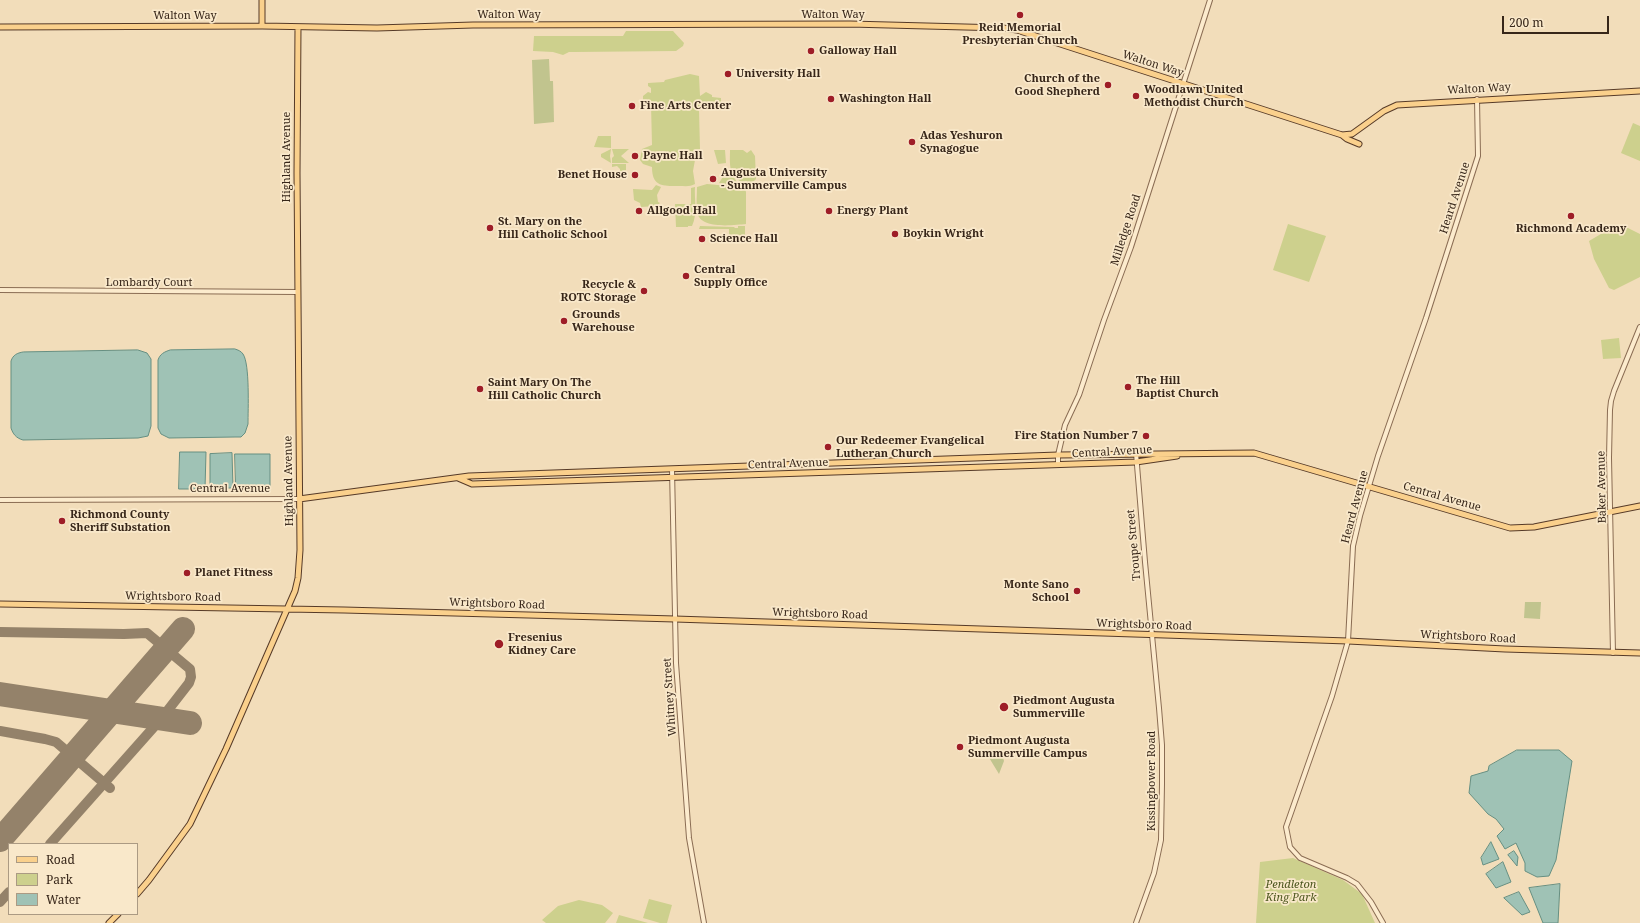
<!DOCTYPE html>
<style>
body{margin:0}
#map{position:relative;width:1640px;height:923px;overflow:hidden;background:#f2ddba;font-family:"Noto Serif",serif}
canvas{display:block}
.legend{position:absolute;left:8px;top:843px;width:130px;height:72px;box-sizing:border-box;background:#f9e8ca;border:1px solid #ab9a83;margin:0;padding:5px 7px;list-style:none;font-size:12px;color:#372619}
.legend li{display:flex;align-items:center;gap:8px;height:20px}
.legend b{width:20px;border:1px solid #ab9a83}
.scale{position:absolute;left:1502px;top:16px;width:107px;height:18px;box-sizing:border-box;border:2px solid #372619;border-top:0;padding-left:5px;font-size:12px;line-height:14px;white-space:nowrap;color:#372619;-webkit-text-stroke:3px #f9e8ca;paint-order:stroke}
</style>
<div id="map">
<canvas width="1640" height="923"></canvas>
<ul class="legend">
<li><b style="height:5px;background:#fad08c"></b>Road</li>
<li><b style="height:11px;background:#cdd08d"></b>Park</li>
<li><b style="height:11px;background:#9fc2b5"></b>Water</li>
</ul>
<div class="scale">200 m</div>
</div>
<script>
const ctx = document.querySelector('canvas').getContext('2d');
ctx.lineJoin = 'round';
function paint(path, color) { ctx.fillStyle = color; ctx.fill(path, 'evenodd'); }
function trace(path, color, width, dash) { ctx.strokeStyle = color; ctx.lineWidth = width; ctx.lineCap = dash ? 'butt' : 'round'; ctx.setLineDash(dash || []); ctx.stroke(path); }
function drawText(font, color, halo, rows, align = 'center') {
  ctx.font = font + ' "Noto Serif",serif'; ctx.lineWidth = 3.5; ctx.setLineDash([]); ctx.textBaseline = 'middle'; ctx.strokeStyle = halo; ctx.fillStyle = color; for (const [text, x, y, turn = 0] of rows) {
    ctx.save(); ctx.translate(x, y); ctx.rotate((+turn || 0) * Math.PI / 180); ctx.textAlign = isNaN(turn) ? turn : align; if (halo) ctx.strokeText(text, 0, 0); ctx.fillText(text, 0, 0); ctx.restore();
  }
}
const green = new Path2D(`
 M 626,31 L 673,31 L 684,43 L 683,46 L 676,51 L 575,52 L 569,52 L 563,55 L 553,52 L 533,51 L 534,36 L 623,36 Z
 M 690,74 L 699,76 L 700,96 L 706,92 L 712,95 L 712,97 L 721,98 L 721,108 L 699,109 L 700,149 L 698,153 L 693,157 L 695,160 L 693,171 L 695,184 C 690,187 685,186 679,186 C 663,186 652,187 652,167 L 643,164 L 640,160 L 642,149 L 652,145 L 651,104 L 643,103 L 643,96 L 648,92 L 651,93 L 651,88 L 648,86 L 648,83 L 664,82 L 665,80 Z
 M 1633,123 L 1640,126 L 1640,161 L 1621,153 Z
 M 598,136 L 611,136 L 611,148 L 594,147 Z
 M 611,149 L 610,156 L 611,163 L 601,157 L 601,154 Z
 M 612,149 L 629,149 L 621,156 L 614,156 Z
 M 714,150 L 725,150 L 726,163 L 718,164 Z
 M 730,150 L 743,150 L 747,153 L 751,150 L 755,156 L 756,179 L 753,182 L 748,182 L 747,181 L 742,182 C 728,175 730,164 730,150 Z
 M 614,156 L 621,156 L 629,163 L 612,163 L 612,158 Z
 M 612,164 L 626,164 L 626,170 L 623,175 L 618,176 L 617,172 L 620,171 L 620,169 L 617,166 L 612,167 Z
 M 728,169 L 737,182 L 728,185 L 719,183 Z
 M 707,184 L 728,186 L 740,184 L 744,186 L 746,192 L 746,224 C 734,225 700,230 697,212 C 696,204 697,195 697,187 Z
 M 656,185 L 661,187 L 657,195 L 658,202 L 660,203 L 656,206 L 641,207 L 640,203 L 634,200 L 633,189 L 652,190 Z
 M 695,187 C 694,197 698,214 692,226 L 688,226 L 688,227 L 676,227 L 675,204 L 691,204 L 691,188 Z
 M 1288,224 L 1326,236 L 1309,282 L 1273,270 Z
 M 700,226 L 734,227 L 735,228 L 738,228 L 738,226 L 745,226 L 745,235 L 729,236 L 729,229 L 699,229 Z
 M 1615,228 L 1628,228 L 1640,234 L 1640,277 L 1614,290 L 1609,288 L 1594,259 L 1589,241 L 1606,231 Z
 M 1619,338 L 1621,358 L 1603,359 L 1601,340 Z
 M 1293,858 L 1343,880 L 1362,894 L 1375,923 L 1256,923 L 1260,862 Z
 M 649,899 L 672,905 L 667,923 L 660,923 L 643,918 Z
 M 579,900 L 602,905 L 613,913 L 605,923 L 546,923 L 542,920 L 558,906 Z
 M 619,915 L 648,923 L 616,923 Z`);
const cemetery = new Path2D(`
 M 549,59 L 550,81 L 553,81 L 554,122 L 534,124 L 532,60 Z
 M 1525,602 L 1541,602 L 1540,619 L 1524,618 Z
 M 1001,751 L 1004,761 L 999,774 L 988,756 Z`);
const water = new Path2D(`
 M 235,349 C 238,350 241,351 243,354 C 250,364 248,410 248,424 L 245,433 L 241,437 L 235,437 L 169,438 L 161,434 L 158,428 L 158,360 C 160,354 164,352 170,350 Z
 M 138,350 L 147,353 L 151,359 L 151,426 L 148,436 L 138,438 L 23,440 C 16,438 13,434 11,428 L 11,361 C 13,355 17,353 23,352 Z
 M 180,452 L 206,452 L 205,489 L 179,489 Z
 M 232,453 L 233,488 L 210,488 L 210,454 Z
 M 235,454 L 270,454 L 270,491 L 253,491 L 253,487 L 236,487 Z
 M 1517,750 L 1559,750 L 1572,761 L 1556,860 L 1549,876 L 1537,877 L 1525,871 L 1525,863 L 1516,843 L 1505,849 L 1497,836 L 1504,829 L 1496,819 L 1488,814 L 1469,793 L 1471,776 L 1488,771 L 1489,766 Z
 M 1491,842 L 1499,859 L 1483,865 L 1481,858 Z
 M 1514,851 L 1518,857 L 1517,866 L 1508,855 Z
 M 1503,862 L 1511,882 L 1496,888 L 1486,874 Z
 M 1560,884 L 1558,923 L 1543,923 L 1529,888 Z
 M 1519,892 L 1530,912 L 1522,915 L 1504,898 Z`);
const taxiway = new Path2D(`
 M 0,632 L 124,634 L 147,633 L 190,669 L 191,677 L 189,683 L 161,719 L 50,844
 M 0,731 L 45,739 L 56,742 L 110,788
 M 0,902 L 9,892`);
const runway = new Path2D(`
 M 0,694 L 190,723
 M 0,840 L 183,629`);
const minor = new Path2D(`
 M 0,290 L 298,292
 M 1136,453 L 1145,562 L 1159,708 L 1162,745 L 1162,784 L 1161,840 L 1154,873 L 1136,923
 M 1058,464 L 1058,455 L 1065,425 L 1079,395 L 1104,320 L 1131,247 L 1210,0
 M 672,469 L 676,663 L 689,838 L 704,923
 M 0,500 L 299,499
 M 1613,653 L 1609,458 L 1610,410 L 1611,401 L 1614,391 L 1640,327
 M 1383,923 L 1371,902 L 1357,884 L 1347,878 L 1300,858 L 1290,847 L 1286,827 L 1332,696 L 1348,641 L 1353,546 L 1360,516 L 1378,456 L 1426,318 L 1478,156 L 1477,99`);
const major = new Path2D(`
 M 262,0 L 262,26
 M 0,27 L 262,26 L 377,28 L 473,25 L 850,24 L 1003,28 L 1017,30 L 1342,135 L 1352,134 L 1384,111 L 1397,105 L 1640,91
 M 1342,135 L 1347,139 L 1359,144
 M 458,478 L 472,484 L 1136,462 L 1177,456
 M 299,499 L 469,476 L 1058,455 L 1254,453 L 1510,528 L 1534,527 L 1640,506
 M 0,604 L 344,610 L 675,619 L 1348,641 L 1505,649 L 1640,653
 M 137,894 L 149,880 L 190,824 L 226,749 L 295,591 L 298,578 L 300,550 L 297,173 L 298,27
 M 109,923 L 118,914`);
const markers = [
 [1020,15,4,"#9e1d27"],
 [811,51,4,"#9e1d27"],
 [728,74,4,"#9e1d27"],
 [1108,85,4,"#9e1d27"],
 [1136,96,4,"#9e1d27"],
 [831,99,4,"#9e1d27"],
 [632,106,4,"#9e1d27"],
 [912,142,4,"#9e1d27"],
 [635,156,4,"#9e1d27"],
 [635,175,4,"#9e1d27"],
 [713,179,4,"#9e1d27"],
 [639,211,4,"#9e1d27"],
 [829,211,4,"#9e1d27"],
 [1571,216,4,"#9e1d27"],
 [490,228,4,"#9e1d27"],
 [895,234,4,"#9e1d27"],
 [702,239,4,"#9e1d27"],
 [686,276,4,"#9e1d27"],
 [644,291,4,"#9e1d27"],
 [564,321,4,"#9e1d27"],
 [1128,387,4,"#9e1d27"],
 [480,389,4,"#9e1d27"],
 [1146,436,4,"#9e1d27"],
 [828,447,4,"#9e1d27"],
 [62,521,4,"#9e1d27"],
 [187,573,4,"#9e1d27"],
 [1077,591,4,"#9e1d27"],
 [499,644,5,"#9e1d27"],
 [1004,707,5,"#9e1d27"],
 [960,747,4,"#9e1d27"]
];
const streetNames = [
 ["Walton Way",509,15],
 ["Walton Way",833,15],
 ["Walton Way",185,16],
 ["Walton Way",1153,64,18],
 ["Walton Way",1479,89,-3],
 ["Highland Avenue",287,157,-90],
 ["Heard Avenue",1455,198,-72],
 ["Milledge Road",1126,230,-72],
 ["Lombardy Court",149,283],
 ["Central Avenue",1112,452,-3],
 ["Central Avenue",788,464,-2],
 ["Highland Avenue",289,481,-91],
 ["Baker Avenue",1602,487,-91],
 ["Central Avenue",230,489],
 ["Central Avenue",1442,497,16],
 ["Heard Avenue",1355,507,-75],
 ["Troupe Street",1134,545,-95],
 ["Wrightsboro Road",173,597,1],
 ["Wrightsboro Road",497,604,2],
 ["Wrightsboro Road",820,614,2],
 ["Wrightsboro Road",1144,625,2],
 ["Wrightsboro Road",1468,637,3],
 ["Whitney Street",670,697,-94],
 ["Kissingbower Road",1152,781,-90]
];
const poiNames = [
 ["Reid Memorial",1020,28,"center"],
 ["Presbyterian Church",1020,41,"center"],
 ["Galloway Hall",819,51],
 ["University Hall",736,74],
 ["Church of the",1100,79,"right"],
 ["Good Shepherd",1100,92,"right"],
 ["Woodlawn United",1144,90],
 ["Methodist Church",1144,103],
 ["Washington Hall",839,99],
 ["Fine Arts Center",640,106],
 ["Adas Yeshuron",920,136],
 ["Synagogue",920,149],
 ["Payne Hall",643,156],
 ["Augusta University",721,173],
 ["- Summerville Campus",721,186],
 ["Benet House",627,175,"right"],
 ["Allgood Hall",647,211],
 ["Energy Plant",837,211],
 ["St. Mary on the",498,222],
 ["Hill Catholic School",498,235],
 ["Richmond Academy",1571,229,"center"],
 ["Boykin Wright",903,234],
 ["Science Hall",710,239],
 ["Central",694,270],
 ["Supply Office",694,283],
 ["Recycle &",636,285,"right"],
 ["ROTC Storage",636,298,"right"],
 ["Grounds",572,315],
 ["Warehouse",572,328],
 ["The Hill",1136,381],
 ["Baptist Church",1136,394],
 ["Saint Mary On The",488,383],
 ["Hill Catholic Church",488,396],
 ["Fire Station Number 7",1138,436,"right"],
 ["Our Redeemer Evangelical",836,441],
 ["Lutheran Church",836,454],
 ["Richmond County",70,515],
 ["Sheriff Substation",70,528],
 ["Planet Fitness",195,573],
 ["Monte Sano",1069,585,"right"],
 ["School",1069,598,"right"],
 ["Fresenius",508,638],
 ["Kidney Care",508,651],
 ["Piedmont Augusta",1013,701],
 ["Summerville",1013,714],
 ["Piedmont Augusta",968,741],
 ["Summerville Campus",968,754]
];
const parkNames = [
 ["Pendleton",1291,885],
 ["King Park",1291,898]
];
paint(green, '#cdd08d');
paint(cemetery, '#c1c48e');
paint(water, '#9fc2b5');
trace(water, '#668f82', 1);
trace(taxiway, '#94826a', 10);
trace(runway, '#94826a', 24);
trace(minor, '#8a6c53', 6);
trace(major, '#563a28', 7);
trace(minor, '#fcebcd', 4);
trace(major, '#fad08c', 5);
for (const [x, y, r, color] of markers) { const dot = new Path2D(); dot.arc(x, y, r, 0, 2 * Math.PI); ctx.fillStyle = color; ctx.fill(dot); trace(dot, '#f9e8ca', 1.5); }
drawText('11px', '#372619', '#f9e8ca', streetNames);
drawText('bold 11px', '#372619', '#f9e8ca', poiNames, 'left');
drawText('italic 11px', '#4c561e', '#f9e8ca', parkNames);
</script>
